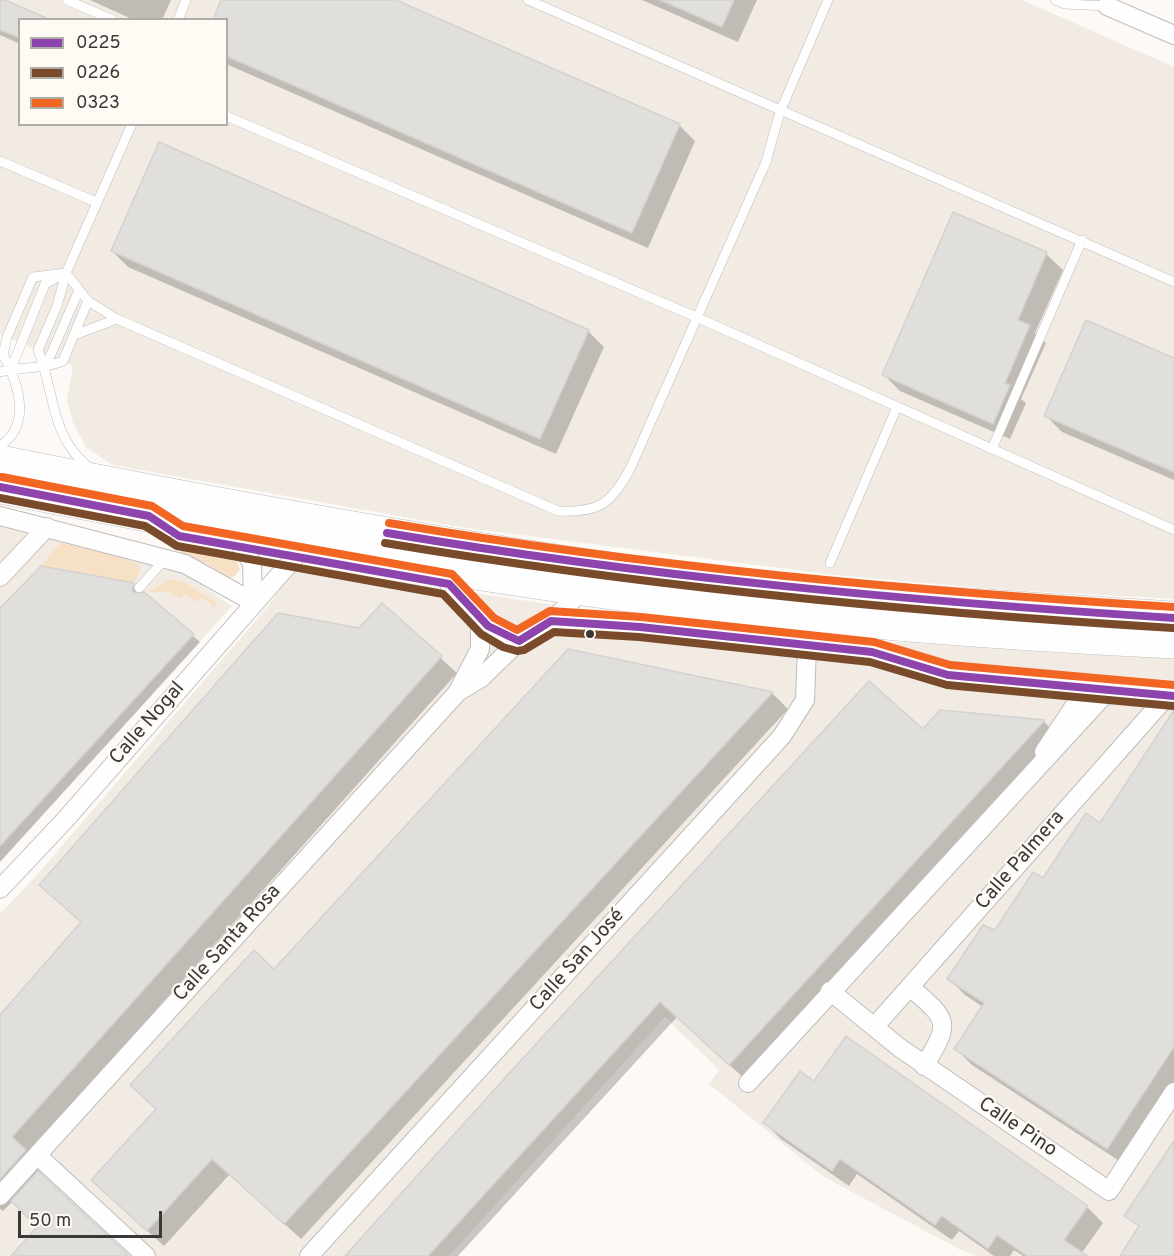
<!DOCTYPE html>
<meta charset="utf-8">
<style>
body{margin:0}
#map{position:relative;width:1174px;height:1256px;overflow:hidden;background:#fcf9f6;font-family:Overpass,sans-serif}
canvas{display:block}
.legend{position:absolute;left:18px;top:18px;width:210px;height:108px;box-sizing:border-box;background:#fefaf4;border:2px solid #b0ada8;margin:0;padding:8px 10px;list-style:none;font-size:18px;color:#3a3937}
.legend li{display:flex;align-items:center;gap:12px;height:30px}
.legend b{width:30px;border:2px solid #b0ada8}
.scale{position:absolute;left:18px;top:1211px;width:144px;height:27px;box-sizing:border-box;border:3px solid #3a3937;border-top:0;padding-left:8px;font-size:18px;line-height:21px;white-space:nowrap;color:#3a3937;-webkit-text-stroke:4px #fefaf4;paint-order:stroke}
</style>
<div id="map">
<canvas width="1174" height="1256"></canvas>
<ul class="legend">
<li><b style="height:8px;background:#8e44ad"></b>0225</li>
<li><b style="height:8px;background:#7a4b2a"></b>0226</li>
<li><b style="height:8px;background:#f26522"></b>0323</li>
</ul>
<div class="scale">50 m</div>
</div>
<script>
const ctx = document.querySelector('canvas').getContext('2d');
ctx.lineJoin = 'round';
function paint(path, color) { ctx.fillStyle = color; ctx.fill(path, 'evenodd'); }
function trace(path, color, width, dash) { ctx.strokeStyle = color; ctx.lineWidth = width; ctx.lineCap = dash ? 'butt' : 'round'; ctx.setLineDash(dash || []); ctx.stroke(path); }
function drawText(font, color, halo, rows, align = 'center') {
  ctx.font = font + ' Overpass,sans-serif'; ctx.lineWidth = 4.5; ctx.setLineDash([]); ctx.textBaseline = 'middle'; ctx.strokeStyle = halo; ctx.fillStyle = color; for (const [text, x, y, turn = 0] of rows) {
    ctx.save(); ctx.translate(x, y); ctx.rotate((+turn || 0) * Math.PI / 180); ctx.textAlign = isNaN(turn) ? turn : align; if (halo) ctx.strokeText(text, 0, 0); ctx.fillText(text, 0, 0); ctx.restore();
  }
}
const built = new Path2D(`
 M 0,0 L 1022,0 L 1174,67 L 1174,599 L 994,589 L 836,575 L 466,528 L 112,465 L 86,447 L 73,423 L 67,400 L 73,366 L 0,334 ZM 20,20 L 226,20 L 226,124 L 20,124 Z
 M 0,523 L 141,555 L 186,574 L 232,606 L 0,862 Z
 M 298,566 L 711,629 L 1041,652 L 1174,658 L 1174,1256 L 977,1256 L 961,1250 L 824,1177 L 709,1084 L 719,1070 L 665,1017 L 449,1256 L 0,1256 L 0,914 L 37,875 L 268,606 Z`);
const green = new Path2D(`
 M 60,543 L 108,553 L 139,564 L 140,570 L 134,584 L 41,566 Z
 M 181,546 L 229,556 L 236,559 L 240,569 L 235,576 L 228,578 L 209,565 L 180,553 Z
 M 168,580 L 182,581 L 215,601 L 216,608 L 202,598 L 195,602 L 186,594 L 180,599 L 169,592 L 148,592 Z`);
const shadow = new Path2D(`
 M 0,0 L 20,20 L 20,44 L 0,35 Z
 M 90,0 L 171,0 L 162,20 L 134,20 Z
 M 223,0 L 392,0 L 679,125 L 695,141 L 648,248 L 226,64 L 226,20 Z
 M 642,0 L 757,0 L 738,42 Z
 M 954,214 L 1046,254 L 1063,270 L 1035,333 L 1046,343 L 1021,399 L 1026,403 L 1010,439 L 900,391 L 884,375 Z
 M 112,251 L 588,331 L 604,347 L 556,454 L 128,267 Z
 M 1174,360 L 1174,480 L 1062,432 L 1045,415 Z
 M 133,585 L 200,642 L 0,862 L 0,611 Z
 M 382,605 L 457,673 L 27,1154 L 41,1167 L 37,1172 L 127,1256 L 13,1256 L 39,1227 L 13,1201 L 3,1211 L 0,1209 L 0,1017 L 82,923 L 41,885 L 360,629 Z
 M 568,651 L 772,693 L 788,709 L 301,1239 L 230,1174 L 164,1246 L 109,1196 L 158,1110 L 274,971 Z
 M 941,711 L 1044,722 L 1060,737 L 746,1080 L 677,1017 L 458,1256 L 347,1256 L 923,731 Z
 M 1174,731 L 1174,1087 L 1124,1164 L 972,1065 L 956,1049 L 983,1007 L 965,995 L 949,979 L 1100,825 Z
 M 814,1083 L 1087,1207 L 1103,1223 L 1081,1254 L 1085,1256 L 1023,1256 L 1014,1250 L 1010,1256 L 994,1256 L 959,1231 L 952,1240 L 857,1174 L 849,1186 L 781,1139 L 765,1123 Z`);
const building = new Path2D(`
 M 0,0 L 5,0 L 51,20 L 20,20 L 20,38 L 0,30 Z
 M 221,0 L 396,0 L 680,124 L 632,233 L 226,56 L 226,20 L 213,20 Z
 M 660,0 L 734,0 L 722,27 Z
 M 159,142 L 589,330 L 540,439 L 111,251 Z
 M 953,212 L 1047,252 L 1018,320 L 1030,325 L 1005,383 L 1010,385 L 993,424 L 882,375 Z
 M 1086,320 L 1174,358 L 1174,472 L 1044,416 Z
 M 41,566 L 134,583 L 132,590 L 135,593 L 144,592 L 194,634 L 0,846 L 0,608 Z
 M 382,603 L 442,656 L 12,1137 L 26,1150 L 0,1179 L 0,1015 L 81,922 L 39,885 L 278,613 L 359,628 Z
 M 568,649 L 773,692 L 284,1224 L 212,1159 L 147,1231 L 91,1180 L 156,1109 L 130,1085 L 254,950 L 274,969 Z
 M 869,681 L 923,729 L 940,710 L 1045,720 L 729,1065 L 660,1002 L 428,1256 L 345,1256 L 503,1080 Z
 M 1174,710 L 1174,1047 L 1107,1149 L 954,1049 L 984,1003 L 947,979 L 983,925 L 995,930 L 1033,872 L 1043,878 L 1086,813 L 1100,823 Z
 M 846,1036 L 1088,1206 L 1064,1240 L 1088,1256 L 1027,1256 L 997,1235 L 988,1249 L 942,1216 L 935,1225 L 840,1159 L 832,1171 L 763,1123 L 800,1071 L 814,1081 Z
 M 1174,1141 L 1174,1256 L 1120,1256 L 1139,1226 L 1124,1216 Z
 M 38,1171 L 129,1256 L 11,1256 L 37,1227 L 11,1201 Z`);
const lane = new Path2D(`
 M 67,0 L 113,20
 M 528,0 L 1174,282
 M 1055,0 L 1065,4 L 1107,6
 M 178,20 L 186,0
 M 226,116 L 696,317 L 1174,530
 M 0,161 L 96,202
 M 66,273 L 88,301 L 117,319 L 558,511 C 599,513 611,504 630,469 L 766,162 L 780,112 L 828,0
 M 74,335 L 117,319
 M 45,368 L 79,290
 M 11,369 L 45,284 L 60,276
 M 0,372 C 23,366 41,370 63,361 L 88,301
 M 0,446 C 32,425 19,384 3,355 L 7,337 L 33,277 L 66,273
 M 992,449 L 1082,240
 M 90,468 C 50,438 55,392 38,350 L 57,306 L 66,273 L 132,124
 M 830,563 L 897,407
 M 139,588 L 165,559`);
const street = new Path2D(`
 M 1107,6 L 1174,35
 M 0,516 L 185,564 L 253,602
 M 242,548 L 252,563 L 253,602
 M 0,577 L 47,527
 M 449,584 C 469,609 486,634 519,641 L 551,621 L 571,602
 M 551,621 L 640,627 L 872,652 L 948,675 L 1174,696
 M 458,692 L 481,678 L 519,641
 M 1044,752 L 1085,690
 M 0,889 L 65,820 L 295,557
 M 910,987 C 948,1020 952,1021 924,1066
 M 830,991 L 900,1048 L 1109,1191 L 1174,1092
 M 875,1026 L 1167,696
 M 748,1083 L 1108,691
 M 37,1155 L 146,1256
 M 0,1196 L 457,693 L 480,649 L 480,622
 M 309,1256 L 782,736 L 805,700 L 807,647`);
const highway = new Path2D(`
 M 0,462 C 216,505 433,545 652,575 C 825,598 1000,607 1174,618
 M 0,487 C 218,529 437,571 658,599 C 829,621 1001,634 1174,642`);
const bus1 = new Path2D(`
 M 0,487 L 149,516 L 179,536 L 449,584 L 488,626 L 519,641 L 551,621 L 640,627 L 872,652 L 948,675 L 1174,696
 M 387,533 C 648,577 910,601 1174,618`);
const bus2 = new Path2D(`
 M 0,498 L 145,526 L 177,546 L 443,594 L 481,634 L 503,647 L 517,651 L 524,650 L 554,632 L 639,637 L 870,662 L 947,685 L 1173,706
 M 385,543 C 647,587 909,612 1173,628`);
const bus3 = new Path2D(`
 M 2,477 L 152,506 L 183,526 L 452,574 L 494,618 L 517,630 L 550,611 L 641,617 L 874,642 L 950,665 L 1174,685
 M 389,523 C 649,567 911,591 1174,607`);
const markers = [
 [590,634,5,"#3a3937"]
];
const streetNames = [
 ["Calle Nogal",148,724,-49],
 ["Calle Palmera",1021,861,-49],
 ["Calle Santa Rosa",228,944,-48],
 ["Calle San José",578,961,-48],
 ["Calle Pino",1017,1128,34]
];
paint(built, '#f1ebe3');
paint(green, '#f7e1c6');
paint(shadow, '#0003');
paint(building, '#e1dfdc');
trace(building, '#d4d2d0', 1.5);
trace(lane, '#bfbdbb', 10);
trace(street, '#bfbdbb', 20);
trace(highway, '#bfbdbb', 34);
trace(lane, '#fffefe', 9);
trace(street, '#fffefe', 18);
trace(highway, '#fffefe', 33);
trace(bus1, '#8e44ad', 8);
trace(bus2, '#7a4b2a', 8);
trace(bus3, '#f26522', 8);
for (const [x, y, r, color] of markers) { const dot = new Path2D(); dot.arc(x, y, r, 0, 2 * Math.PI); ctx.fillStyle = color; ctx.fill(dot); trace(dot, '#fefaf4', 2); }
drawText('20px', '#3a3937', '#fefaf4', streetNames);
</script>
